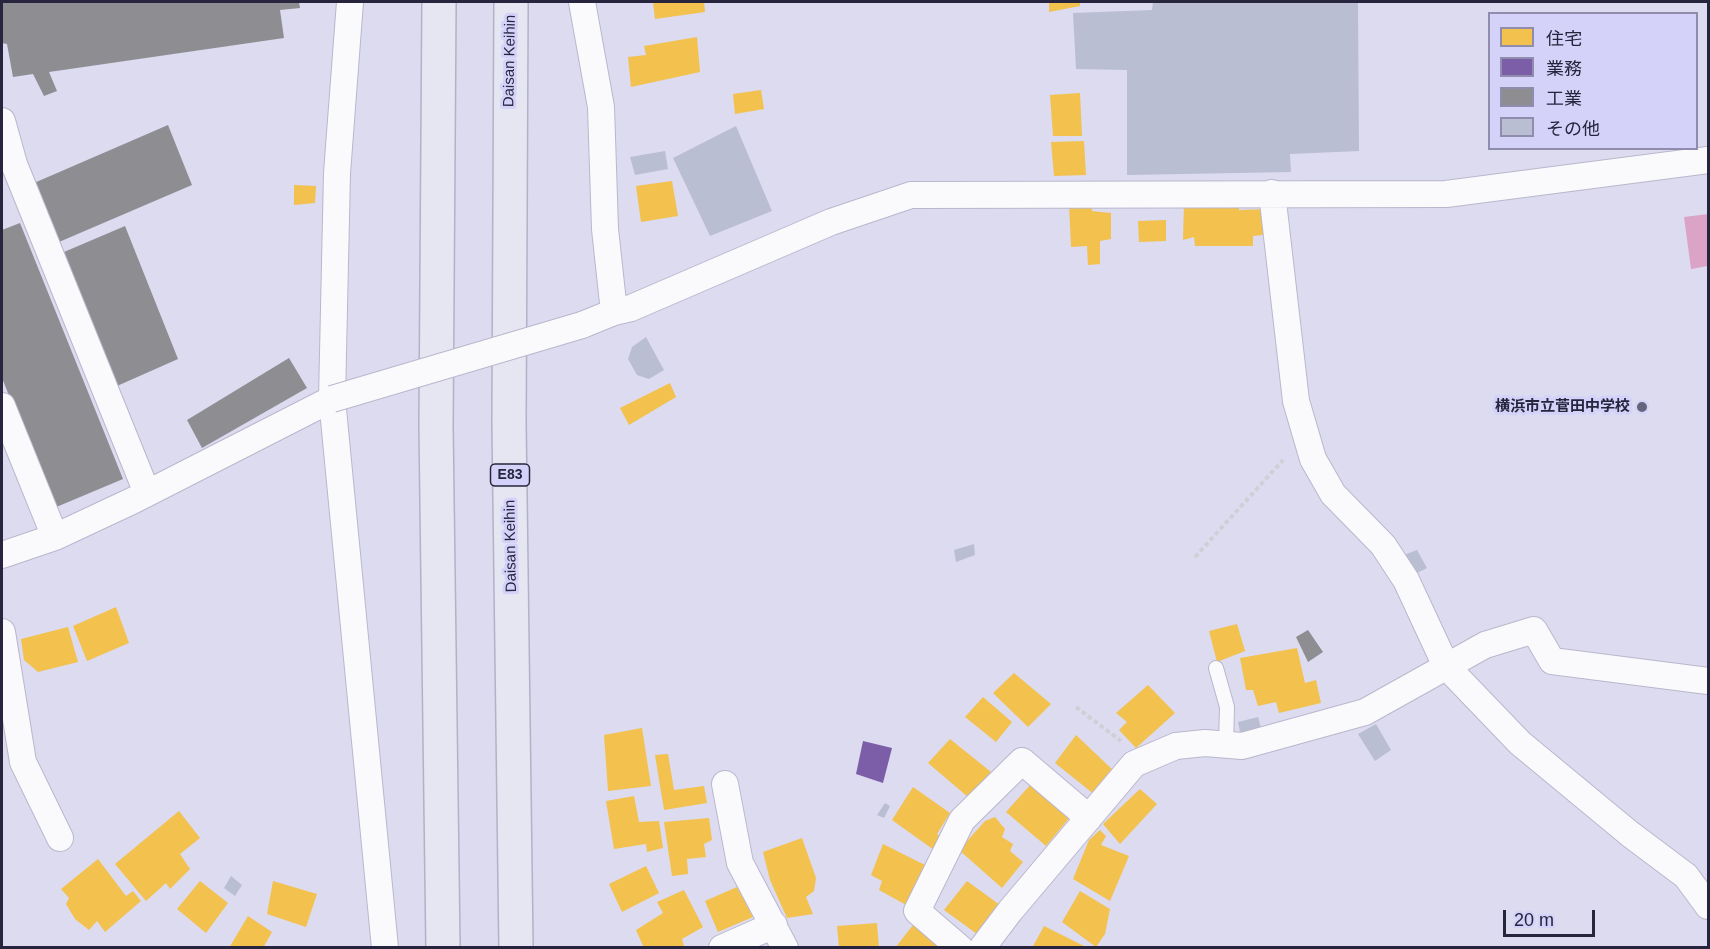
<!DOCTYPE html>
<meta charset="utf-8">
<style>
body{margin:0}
#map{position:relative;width:1710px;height:949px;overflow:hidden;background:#dcdbf0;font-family:Arial,"Noto Sans JP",sans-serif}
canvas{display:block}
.frame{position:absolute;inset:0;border:3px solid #27243d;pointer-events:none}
.legend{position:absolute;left:1488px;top:12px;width:210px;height:138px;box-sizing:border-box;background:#d4d2f9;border:2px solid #8f8cae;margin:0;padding:8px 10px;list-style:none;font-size:18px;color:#27243d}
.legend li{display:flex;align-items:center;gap:12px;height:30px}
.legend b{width:30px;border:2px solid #8f8cae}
.scale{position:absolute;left:1503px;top:910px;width:92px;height:27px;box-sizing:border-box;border:3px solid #27243d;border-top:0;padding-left:8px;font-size:18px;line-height:21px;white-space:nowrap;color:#27243d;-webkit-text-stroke:4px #d4d2f9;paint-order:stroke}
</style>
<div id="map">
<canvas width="1710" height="949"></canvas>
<div class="frame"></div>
<ul class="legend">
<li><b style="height:16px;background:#f2c14e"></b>住宅</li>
<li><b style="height:16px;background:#7b5ea7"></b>業務</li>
<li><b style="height:16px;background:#8d8d92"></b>工業</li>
<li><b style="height:16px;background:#babed3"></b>その他</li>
</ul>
<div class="scale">20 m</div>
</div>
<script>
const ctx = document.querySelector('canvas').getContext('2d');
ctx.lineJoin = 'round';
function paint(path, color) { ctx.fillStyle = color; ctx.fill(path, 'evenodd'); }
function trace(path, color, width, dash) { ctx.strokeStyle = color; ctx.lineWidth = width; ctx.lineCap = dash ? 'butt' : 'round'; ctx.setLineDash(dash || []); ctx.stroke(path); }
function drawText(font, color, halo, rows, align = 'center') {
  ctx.font = font + ' Arial,"Noto Sans JP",sans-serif'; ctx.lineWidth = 6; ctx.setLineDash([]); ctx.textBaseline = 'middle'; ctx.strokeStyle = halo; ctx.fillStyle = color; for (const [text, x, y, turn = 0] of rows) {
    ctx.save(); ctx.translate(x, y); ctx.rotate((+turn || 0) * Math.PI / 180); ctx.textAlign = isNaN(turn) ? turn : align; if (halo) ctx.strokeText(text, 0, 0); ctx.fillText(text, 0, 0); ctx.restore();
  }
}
const water = new Path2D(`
 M 1708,214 L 1708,266 L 1691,269 L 1684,217 Z`);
const homes = new Path2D(`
 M 653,2 L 704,2 L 705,12 L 655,19 Z
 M 1049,2 L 1080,2 L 1080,6 L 1049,12 Z
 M 697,37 L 700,72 L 631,87 L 628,57 L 646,55 L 644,46 Z
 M 761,90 L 764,109 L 735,114 L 733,94 Z
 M 1080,93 L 1082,136 L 1053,136 L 1050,95 Z
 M 1084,141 L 1086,175 L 1054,176 L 1051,142 Z
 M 672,181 L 678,216 L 641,222 L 636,186 Z
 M 294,185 L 316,186 L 315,203 L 294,205 Z
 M 1092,202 L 1092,211 L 1111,213 L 1111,239 L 1100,241 L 1100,264 L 1088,265 L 1087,246 L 1071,247 L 1069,203 Z
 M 1184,204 L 1239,204 L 1239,210 L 1268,209 L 1271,234 L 1253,236 L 1253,246 L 1195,246 L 1194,237 L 1183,240 Z
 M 1166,220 L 1166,241 L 1139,242 L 1138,221 Z
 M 670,383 L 676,397 L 629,425 L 620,408 Z
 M 116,607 L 129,643 L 87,661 L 73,626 Z
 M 1237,624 L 1245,651 L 1217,662 L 1209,631 Z
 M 68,627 L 78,662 L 38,672 L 24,660 L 21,639 Z
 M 1297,648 L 1305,683 L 1316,680 L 1321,703 L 1279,713 L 1276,702 L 1258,706 L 1253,690 L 1246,690 L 1240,658 Z
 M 1014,673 L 1051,704 L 1028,727 L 993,693 Z
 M 1148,685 L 1175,713 L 1136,748 L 1119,730 L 1127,722 L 1116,713 Z
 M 983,697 L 1012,722 L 996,742 L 965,717 Z
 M 642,728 L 651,786 L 608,791 L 604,735 Z
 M 1076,735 L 1115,772 L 1095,795 L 1055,763 Z
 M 950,739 L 991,772 L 968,797 L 928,763 Z
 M 668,754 L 674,790 L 704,786 L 707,803 L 664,810 L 655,755 Z
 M 1031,784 L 1070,817 L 1046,846 L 1006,812 Z
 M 913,787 L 950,813 L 937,834 L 943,839 L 934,850 L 892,820 Z
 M 1140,789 L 1157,804 L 1120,844 L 1103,824 Z
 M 634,796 L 639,822 L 659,821 L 663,848 L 647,852 L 646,844 L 614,849 L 606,801 Z
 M 179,811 L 200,838 L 180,854 L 190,869 L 170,889 L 166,883 L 146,901 L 115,864 Z
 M 995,817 L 1005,829 L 1002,837 L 1013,844 L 1010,851 L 1023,862 L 1002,888 L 959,850 L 985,821 Z
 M 709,818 L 712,840 L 704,844 L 706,857 L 687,859 L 688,874 L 672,876 L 664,822 Z
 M 1100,830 L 1106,836 L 1101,845 L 1129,856 L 1110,901 L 1073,879 L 1089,840 Z
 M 802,838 L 816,878 L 814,891 L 806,897 L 813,914 L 787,918 L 770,880 L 763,852 Z
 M 883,844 L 929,867 L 908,906 L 879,890 L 882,881 L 871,875 Z
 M 98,859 L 126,896 L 133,891 L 141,901 L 105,932 L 97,921 L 89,930 L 75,919 L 66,904 L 69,898 L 61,889 Z
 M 646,866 L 659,893 L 622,912 L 609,884 Z
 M 200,881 L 228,903 L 206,933 L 177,909 Z
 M 273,881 L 317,894 L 306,927 L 267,914 Z
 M 967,881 L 1000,905 L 977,934 L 944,910 Z
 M 737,887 L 753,917 L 718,932 L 705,901 Z
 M 684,890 L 703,927 L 682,939 L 684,946 L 682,948 L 644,948 L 636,930 L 663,913 L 657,902 Z
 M 1080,891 L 1110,909 L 1105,934 L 1096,947 L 1062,922 Z
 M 248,916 L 272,932 L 263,948 L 229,948 Z
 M 877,923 L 879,948 L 839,948 L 837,926 Z
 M 913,925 L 940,948 L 895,948 Z
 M 1044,926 L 1088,948 L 1032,948 Z`);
const offices = new Path2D(`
 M 863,741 L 892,748 L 883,783 L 856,774 Z`);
const industry = new Path2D(`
 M 2,2 L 299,2 L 300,8 L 280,10 L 284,38 L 49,72 L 57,91 L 44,96 L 33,74 L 13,77 L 7,44 L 2,43 Z
 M 168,125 L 192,185 L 59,242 L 34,183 Z
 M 20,223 L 123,479 L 54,508 L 2,378 L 3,351 L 2,230 Z
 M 125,226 L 178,359 L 117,386 L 64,252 Z
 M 289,358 L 307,388 L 202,448 L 187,420 Z
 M 1308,630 L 1323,652 L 1308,662 L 1296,637 Z`);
const building = new Path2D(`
 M 1153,2 L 1358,2 L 1359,151 L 1290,154 L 1291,172 L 1127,175 L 1127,70 L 1076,69 L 1073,13 L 1152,10 Z
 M 736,126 L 772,211 L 710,236 L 673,158 Z
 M 665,151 L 668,169 L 635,175 L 630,157 Z
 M 646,337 L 664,370 L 649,379 L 637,375 L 628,359 L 632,347 Z
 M 974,544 L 975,555 L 956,562 L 954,550 Z
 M 1417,550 L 1427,568 L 1415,574 L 1404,555 Z
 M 1258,717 L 1262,732 L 1241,737 L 1238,722 Z
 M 1376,724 L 1391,750 L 1375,761 L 1358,734 Z
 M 885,803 L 890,806 L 884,818 L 877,815 Z
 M 231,876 L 242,885 L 235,896 L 224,888 Z`);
const path = new Path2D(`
 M 1195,557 L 1283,460
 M 1076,707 L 1121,741`);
const service = new Path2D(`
 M 1216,668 L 1227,707 L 1226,745`);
const minor = new Path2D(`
 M 350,2 L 337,173 L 332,399 L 385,948
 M 582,2 L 601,107 L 605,229 L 614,312
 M 2,121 L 14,164 L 147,493
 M 1272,193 L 1296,401 L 1313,459 L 1333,494 L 1383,545 L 1406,580 L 1446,666 L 1520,743 L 1630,834 L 1686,876 L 1708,906
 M 582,325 L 614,312 L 631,308 L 831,222 L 911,195 L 1446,194 L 1708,160
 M 2,406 L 55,537
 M 2,555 L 55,537 L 134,500 L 332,399
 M 2,632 L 23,762 L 60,838
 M 725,784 L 740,863 L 785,948
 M 722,948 L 774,925
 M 960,948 L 917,911 L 962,820 L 1022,761 L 1089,818
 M 982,948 L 1010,911 L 1134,764 L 1176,746 L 1205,743 L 1242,746 L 1365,712 L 1485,645 L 1534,630 L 1552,661 L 1708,681`);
const motorway = new Path2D(`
 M 439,2 L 436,426 L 443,948
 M 511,2 L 509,422 L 516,948`);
const minorBridge = new Path2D(`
 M 332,399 L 582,325`);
const markers = [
 [1642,407,6,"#66647c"]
];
const shields = [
 [510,475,39]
];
const shieldNames = [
 ["E83",510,475]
];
const streetNames = [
 ["Daisan Keihin",510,61,-89],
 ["Daisan Keihin",511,546,-91]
];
const poiNames = [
 ["横浜市立菅田中学校",1630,407]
];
paint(water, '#dba3c6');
paint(homes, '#f2c14e');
paint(offices, '#7b5ea7');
paint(industry, '#8d8d92');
paint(building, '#babed3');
trace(service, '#b9b7cc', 16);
trace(minor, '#b9b7cc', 28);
trace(motorway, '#b3b1c6', 36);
trace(path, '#d0cfd6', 4, [4.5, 3]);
trace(service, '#fafafd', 14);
trace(minor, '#fafafd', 26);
trace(motorway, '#e6e5f2', 33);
trace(minorBridge, '#b9b7cc', 28, []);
trace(minorBridge, '#fafafd', 26);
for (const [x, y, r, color] of markers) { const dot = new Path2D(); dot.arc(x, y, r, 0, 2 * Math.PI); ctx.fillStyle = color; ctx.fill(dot); trace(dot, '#d4d2f9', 2); }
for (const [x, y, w] of shields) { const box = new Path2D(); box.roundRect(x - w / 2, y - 11, w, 22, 4.5); ctx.fillStyle = '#d4d2f9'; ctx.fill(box); trace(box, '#27243d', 1.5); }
drawText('bold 14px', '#27243d', null, shieldNames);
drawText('15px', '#27243d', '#d4d2f9', streetNames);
drawText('bold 15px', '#27243d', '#d4d2f9', poiNames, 'right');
</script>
